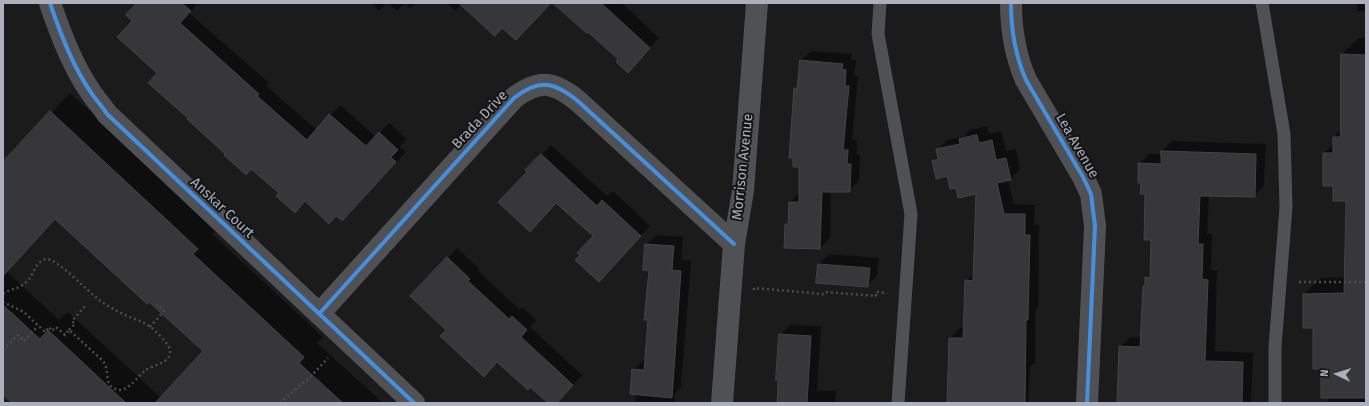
<!DOCTYPE html>
<style>
body{margin:0}
#map{position:relative;width:1369px;height:406px;overflow:hidden;background:#1b1b1b;font-family:"Fira Sans",sans-serif}
canvas{display:block}
.frame{position:absolute;inset:0;border:4px solid #acafbc;pointer-events:none}
.north{position:absolute;left:1317px;top:354px;width:40px;height:40px;-webkit-text-stroke:3px #151517;paint-order:stroke;rotate:274deg;font-size:11px;font-weight:700;line-height:16px;text-align:center;color:#acafbc}
.north::after{content:'';display:block;margin:auto;width:14px;height:18px;background:#acafbc;clip-path:polygon(50% 0,100% 100%,50% 72%,0 100%)}
</style>
<div id="map">
<canvas width="1369" height="406"></canvas>
<div class="frame"></div>
<div class="north">N</div>
</div>
<script>
const ctx = document.querySelector('canvas').getContext('2d');
ctx.lineJoin = 'round';
function paint(path, color) { ctx.fillStyle = color; ctx.fill(path, 'evenodd'); }
function trace(path, color, width, dash) { ctx.strokeStyle = color; ctx.lineWidth = width; ctx.lineCap = dash ? 'butt' : 'round'; ctx.setLineDash(dash || []); ctx.stroke(path); }
function drawText(font, color, halo, rows, align = 'center') {
  ctx.font = font + ' "Fira Sans",sans-serif'; ctx.lineWidth = 4; ctx.setLineDash([]); ctx.textBaseline = 'middle'; ctx.strokeStyle = halo; ctx.fillStyle = color; for (const [text, x, y, turn = 0] of rows) {
    ctx.save(); ctx.translate(x, y); ctx.rotate((+turn || 0) * Math.PI / 180); ctx.textAlign = isNaN(turn) ? turn : align; if (halo) ctx.strokeText(text, 0, 0); ctx.fillText(text, 0, 0); ctx.restore();
  }
}
const shadow = new Path2D(`
 M 138,3 L 198,3 L 189,13 L 269,83 L 266,86 L 317,130 L 340,105 L 376,137 L 389,123 L 407,139 L 400,147 L 406,152 L 352,210 L 337,215 L 306,201 L 295,212 L 280,193 L 252,168 L 189,117 L 158,73 L 133,21 Z
 M 371,3 L 387,3 L 379,11 Z
 M 388,3 L 405,3 L 397,11 Z
 M 405,3 L 415,3 L 411,8 Z
 M 447,3 L 550,3 L 516,39 L 503,27 L 462,4 L 455,11 Z
 M 591,3 L 622,3 L 659,38 L 637,61 L 619,59 Z
 M 1357,3 L 1366,3 L 1366,11 L 1357,11 Z
 M 1359,38 L 1366,38 L 1366,403 L 1328,403 L 1328,397 L 1314,327 L 1304,294 L 1321,278 L 1345,277 L 1347,200 L 1334,185 L 1324,153 L 1334,144 L 1334,137 L 1341,130 L 1342,54 Z
 M 811,51 L 852,54 L 851,60 L 856,60 L 854,76 L 858,76 L 852,140 L 857,140 L 857,155 L 860,155 L 859,181 L 849,191 L 831,191 L 830,238 L 820,248 L 786,224 L 789,221 L 790,202 L 800,192 L 800,166 L 794,157 L 790,157 L 795,88 L 799,84 L 801,60 Z
 M 70,93 L 217,229 L 212,234 L 323,337 L 317,343 L 383,403 L 13,403 L 3,393 L 3,164 ZM 56,218 L 204,351 L 161,398 L 68,312 L 59,320 L 7,272 Z
 M 987,126 L 989,134 L 1001,131 L 1006,151 L 1016,149 L 1020,169 L 1011,179 L 1008,180 L 1014,204 L 1035,205 L 1034,225 L 1039,225 L 1038,309 L 1035,311 L 1035,363 L 1030,367 L 1028,402 L 1032,403 L 947,403 L 950,338 L 960,328 L 964,328 L 966,281 L 975,272 L 977,193 L 957,187 L 933,161 L 938,155 L 937,150 L 947,140 L 964,136 L 970,130 Z
 M 1172,141 L 1266,144 L 1264,186 L 1254,196 L 1209,195 L 1207,234 L 1212,234 L 1211,270 L 1217,270 L 1215,351 L 1253,353 L 1251,402 L 1250,403 L 1118,403 L 1120,347 L 1130,337 L 1141,337 L 1144,286 L 1146,284 L 1146,278 L 1151,273 L 1152,239 L 1146,193 L 1142,182 L 1139,164 L 1149,154 L 1162,154 L 1162,151 Z
 M 551,145 L 607,196 L 613,191 L 650,226 L 599,281 L 594,236 L 527,170 Z
 M 656,235 L 683,237 L 681,260 L 691,261 L 681,387 L 675,393 L 674,403 L 635,403 L 636,394 L 633,370 L 643,360 L 645,360 L 649,319 L 650,270 L 646,245 Z
 M 457,248 L 479,269 L 477,270 L 520,310 L 522,307 L 536,320 L 530,327 L 582,375 L 556,403 L 498,361 L 447,330 L 448,258 Z
 M 829,254 L 879,258 L 877,276 L 867,286 L 819,264 Z
 M 790,325 L 821,326 L 817,391 L 836,391 L 835,403 L 776,403 L 780,335 Z`);
const building = new Path2D(`
 M 137,3 L 182,3 L 191,11 L 180,23 L 259,94 L 257,96 L 307,140 L 329,114 L 366,146 L 379,132 L 398,150 L 391,157 L 396,162 L 342,221 L 336,216 L 329,224 L 305,201 L 295,213 L 276,196 L 279,193 L 251,169 L 246,175 L 224,155 L 225,154 L 187,119 L 188,118 L 148,83 L 157,73 L 117,37 L 132,21 L 126,15 Z
 M 459,3 L 551,3 L 516,40 L 502,28 L 495,36 Z
 M 553,3 L 601,3 L 650,48 L 628,73 L 616,62 L 618,59 L 588,32 L 587,33 Z
 M 1341,54 L 1366,55 L 1366,398 L 1321,398 L 1321,369 L 1313,369 L 1313,328 L 1303,328 L 1303,294 L 1344,293 L 1346,201 L 1333,201 L 1333,186 L 1323,186 L 1323,153 L 1333,153 L 1333,137 L 1340,137 Z
 M 800,60 L 843,64 L 842,69 L 846,70 L 845,86 L 849,86 L 843,150 L 848,150 L 847,164 L 851,164 L 850,192 L 822,192 L 820,249 L 784,248 L 785,224 L 788,224 L 789,202 L 799,202 L 799,167 L 793,167 L 793,158 L 789,158 L 794,88 L 797,88 Z
 M 50,111 L 198,249 L 193,254 L 304,357 L 299,363 L 343,403 L 155,403 L 203,351 L 149,302 L 147,304 L 55,219 L 3,276 L 3,162 Z
 M 977,135 L 979,143 L 992,140 L 996,160 L 1006,158 L 1011,180 L 997,183 L 1004,214 L 1025,214 L 1025,235 L 1030,235 L 1028,320 L 1026,320 L 1025,403 L 947,403 L 949,338 L 963,338 L 965,280 L 973,281 L 976,194 L 958,198 L 956,188 L 950,189 L 947,176 L 936,179 L 932,161 L 938,159 L 936,149 L 960,144 L 959,139 Z
 M 1161,151 L 1256,154 L 1255,197 L 1200,196 L 1198,244 L 1203,244 L 1202,279 L 1208,280 L 1205,361 L 1243,362 L 1242,403 L 1117,403 L 1119,346 L 1140,347 L 1143,286 L 1145,286 L 1145,277 L 1150,278 L 1151,240 L 1144,240 L 1145,194 L 1140,194 L 1141,183 L 1138,183 L 1138,163 L 1161,164 Z
 M 541,154 L 597,206 L 602,200 L 641,236 L 599,282 L 575,260 L 580,255 L 577,253 L 593,236 L 556,203 L 530,232 L 498,202 L 527,172 L 525,170 Z
 M 645,244 L 674,246 L 672,270 L 681,271 L 672,398 L 630,394 L 632,369 L 644,370 L 648,320 L 644,320 L 649,271 L 643,270 Z
 M 447,257 L 470,279 L 468,281 L 509,319 L 512,316 L 527,330 L 521,337 L 573,385 L 557,403 L 548,403 L 530,387 L 528,390 L 497,362 L 484,377 L 440,336 L 446,330 L 410,296 Z
 M 818,264 L 870,268 L 868,287 L 816,283 Z
 M 3,305 L 40,339 L 48,330 L 126,403 L 12,403 L 3,395 Z
 M 779,334 L 811,336 L 807,403 L 777,403 L 778,380 L 776,380 Z`);
const path = new Path2D(`
 M 1299,282 L 1366,282
 M 754,290 L 754,288 L 823,294 L 825,292 L 876,296 L 876,292 L 887,293
 M 3,294 C 12,287 19,291 29,279 C 34,273 36,261 46,259 C 57,258 87,291 98,299 C 107,306 117,311 127,316 C 134,319 142,321 149,326 C 154,329 170,345 170,350 C 171,364 154,364 146,370 C 137,376 125,398 112,387 C 106,383 108,373 106,367 C 105,364 104,362 102,360 L 69,330 L 65,335 L 56,327 L 52,331 L 49,327 L 45,332 L 24,312 L 3,302
 M 150,327 L 164,311 L 157,304
 M 69,330 L 75,324 L 72,321 L 86,305
 M 3,350 L 18,335 L 24,341 L 38,326
 M 280,403 L 312,375 L 328,358`);
const lane = new Path2D(`
 M 880,3 L 878,34 L 911,214 L 898,403
 M 1262,3 L 1284,134 L 1286,207 L 1275,347 L 1275,403`);
const street = new Path2D(`
 M 50,3 C 60,33 72,65 90,91 C 95,99 102,106 107,114 L 414,403
 M 1011,3 C 1011,30 1015,55 1026,80 L 1083,177 L 1091,194 L 1095,226 L 1087,403
 M 319,314 L 514,98 C 540,78 555,82 579,102 L 734,244
 M 722,403 L 734,244 L 743,191 L 757,3`);
const cycleway = new Path2D(`
 M 50,3 C 60,33 72,65 90,91 C 95,99 102,106 107,114 L 414,403
 M 1011,3 C 1011,30 1015,55 1026,80 L 1083,177 L 1091,194 L 1095,226 L 1087,403
 M 319,314 L 514,98 C 540,78 555,82 579,102 L 734,244`);
const streetNames = [
 ["Brada Drive",480,120,-47],
 ["Lea Avenue",1077,146,60],
 ["Morrison Avenue",743,167,-84],
 ["Anskar Court",222,208,43]
];
paint(shadow, '#0007');
paint(building, '#373739');
trace(building, '#434447', 1);
trace(path, '#4b4c50', 2.5, [2, 3]);
trace(lane, '#505155', 13);
trace(street, '#505155', 22);
trace(cycleway, '#468fdf', 4);
drawText('14px', '#acafbc', '#151517', streetNames);
</script>
